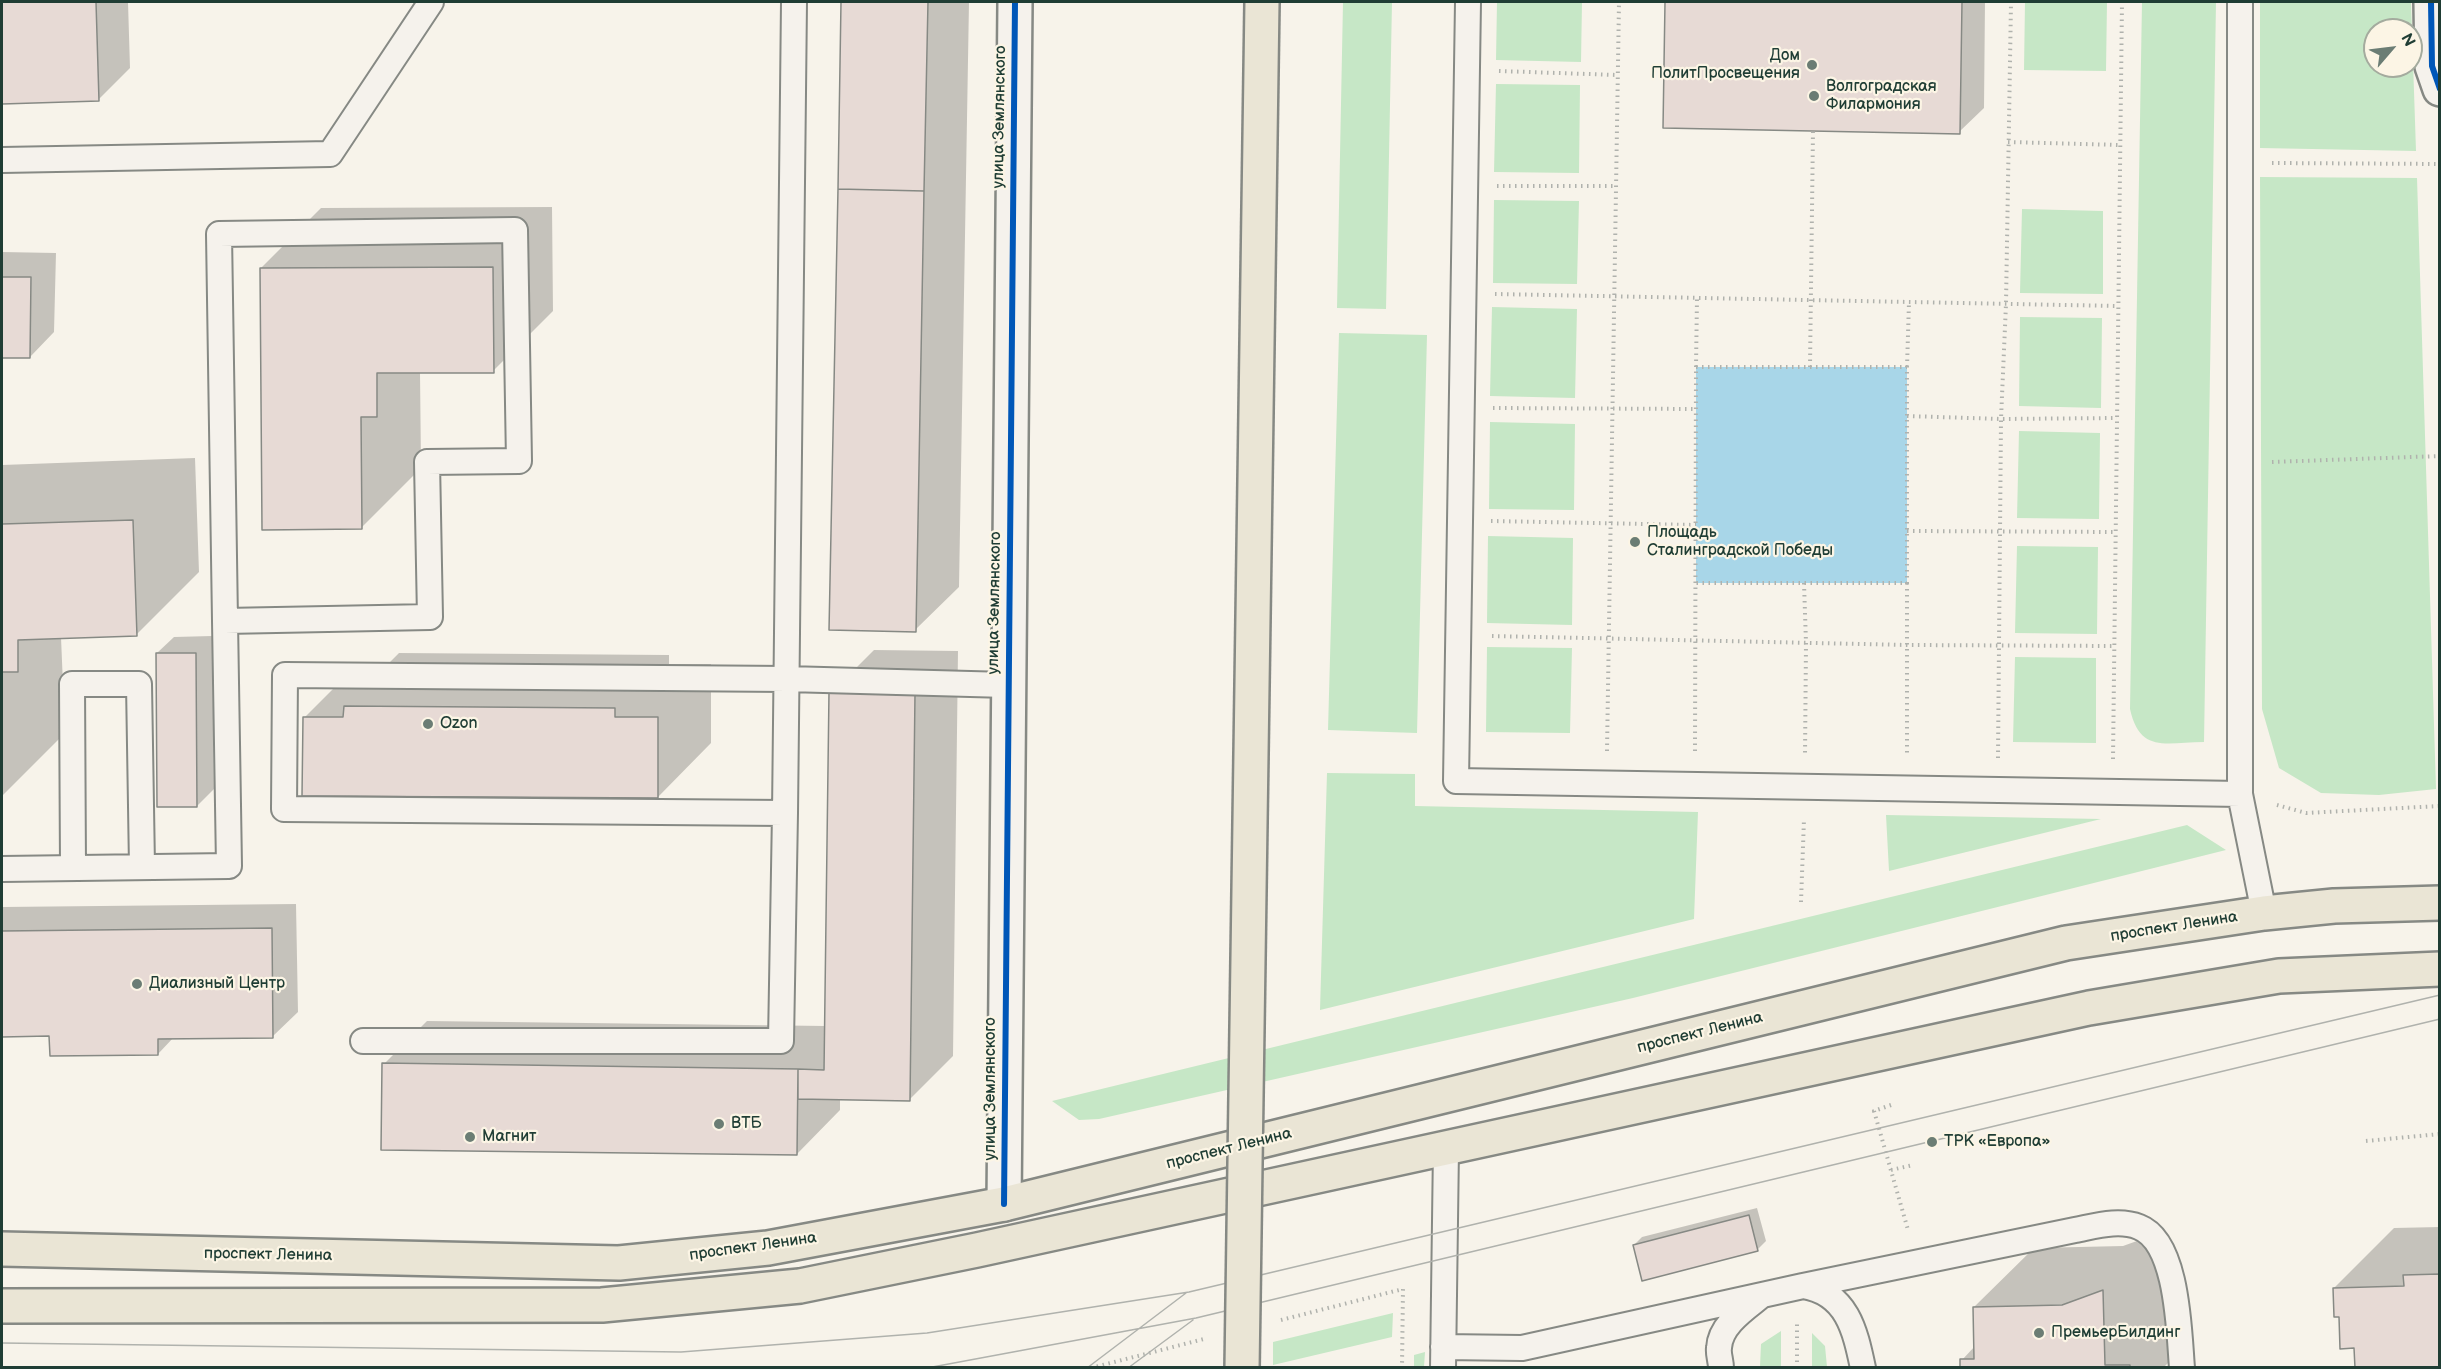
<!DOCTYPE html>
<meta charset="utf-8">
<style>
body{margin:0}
#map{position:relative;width:2441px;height:1369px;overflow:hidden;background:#f7f3ea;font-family:"Balsamiq Sans",sans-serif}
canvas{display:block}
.frame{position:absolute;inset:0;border:3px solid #1f3d34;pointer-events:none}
.north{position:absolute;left:2363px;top:18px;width:60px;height:60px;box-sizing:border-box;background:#fcf5e5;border:2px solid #a4ab9e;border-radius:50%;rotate:62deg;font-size:16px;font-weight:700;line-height:24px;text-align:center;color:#1f3d34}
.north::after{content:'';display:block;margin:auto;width:21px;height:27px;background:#6b7d74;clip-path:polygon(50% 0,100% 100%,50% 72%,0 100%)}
</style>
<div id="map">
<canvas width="2441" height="1369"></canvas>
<div class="frame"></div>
<div class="north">N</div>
</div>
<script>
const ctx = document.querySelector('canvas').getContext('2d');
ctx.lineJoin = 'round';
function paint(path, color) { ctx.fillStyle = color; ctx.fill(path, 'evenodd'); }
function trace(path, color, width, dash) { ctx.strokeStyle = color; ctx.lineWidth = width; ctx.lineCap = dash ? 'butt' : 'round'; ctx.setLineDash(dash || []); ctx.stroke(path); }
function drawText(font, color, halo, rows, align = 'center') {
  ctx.font = font + ' "Balsamiq Sans",sans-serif'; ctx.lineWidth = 4.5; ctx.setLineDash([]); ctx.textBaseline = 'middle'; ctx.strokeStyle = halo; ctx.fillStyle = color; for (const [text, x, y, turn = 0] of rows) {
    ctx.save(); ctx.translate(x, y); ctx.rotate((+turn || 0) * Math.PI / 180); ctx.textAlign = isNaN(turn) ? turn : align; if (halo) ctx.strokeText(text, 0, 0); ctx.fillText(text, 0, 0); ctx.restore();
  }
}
const green = new Path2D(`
 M 1343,2 L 1392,2 L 1386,309 L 1337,308 Z
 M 1497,2 L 1582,2 L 1581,62 L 1496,60 Z
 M 2025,2 L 2107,2 L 2106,71 L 2024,70 Z
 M 2142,2 L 2216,2 L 2204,742 C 2166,742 2140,754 2130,709 Z
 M 2260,2 L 2411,2 L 2416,151 L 2260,148 ZM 2375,30 L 2411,30 L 2411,66 L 2375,66 Z
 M 1496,84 L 1580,85 L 1579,173 L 1494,172 Z
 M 2260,177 L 2417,178 L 2436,789 L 2379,795 L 2321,793 L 2279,768 L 2262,709 Z
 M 1494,200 L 1579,201 L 1577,284 L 1493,283 Z
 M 2022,209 L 2103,211 L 2103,294 L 2020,293 Z
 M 1492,307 L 1577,309 L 1575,398 L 1490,396 Z
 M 2020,317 L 2102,318 L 2101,408 L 2019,406 Z
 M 1339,333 L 1427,335 L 1417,733 L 1328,730 Z
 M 1490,422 L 1575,424 L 1574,510 L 1489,509 Z
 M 2019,431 L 2100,433 L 2099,519 L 2017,518 Z
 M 1488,536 L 1573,538 L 1572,625 L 1487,623 Z
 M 2017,546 L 2098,547 L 2097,634 L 2015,633 Z
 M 1487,647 L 1572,648 L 1570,733 L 1486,732 Z
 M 2015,657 L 2096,658 L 2096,743 L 2013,742 Z
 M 1327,773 L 1415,774 L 1415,806 L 1698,812 L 1694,919 L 1320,1010 Z
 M 1886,815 L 2101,819 L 1889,871 Z
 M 2187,825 L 2226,850 L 1633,998 L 1099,1119 L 1079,1120 L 1052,1101 Z
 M 1393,1313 L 1392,1337 L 1273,1365 L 1273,1342 Z
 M 1781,1331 L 1781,1367 L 1760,1367 L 1761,1344 Z
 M 1812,1333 L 1825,1346 L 1827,1367 L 1812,1367 Z
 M 1425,1352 L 1424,1367 L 1414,1367 L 1414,1355 Z`);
const water = new Path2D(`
 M 1696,367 L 1907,367 L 1907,583 L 1696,583 Z`);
const shadow = new Path2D(`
 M 2,2 L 128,2 L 130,68 L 98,100 L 2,103 Z
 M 842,2 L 969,2 L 959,587 L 915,630 L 830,629 Z
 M 1667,2 L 1985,2 L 1984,108 L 1959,132 L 1665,127 Z
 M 552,207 L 553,311 L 493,371 L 420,372 L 421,468 L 361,528 L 261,268 L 321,208 Z
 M 2,252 L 56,253 L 54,332 L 30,357 L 2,356 Z
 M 195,458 L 199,572 L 137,634 L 61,637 L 65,733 L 2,796 L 2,465 Z
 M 212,636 L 214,789 L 197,806 L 157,653 L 174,637 Z
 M 874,650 L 958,651 L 953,1056 L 910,1099 L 840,1098 L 840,1110 L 797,1154 L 384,1064 L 427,1021 L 826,1026 L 831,693 Z
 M 399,653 L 669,655 L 669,664 L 711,664 L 711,743 L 658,797 L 304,718 L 358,664 L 388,664 Z
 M 296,904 L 298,1012 L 273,1036 L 174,1037 L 158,1054 L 50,1035 L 2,1035 L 2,907 Z
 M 1757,1208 L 1766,1241 L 1758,1249 L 1643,1279 L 1634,1245 L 1642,1237 Z
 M 2440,1227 L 2440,1368 L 2356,1347 L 2340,1315 L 2334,1288 L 2394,1228 Z
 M 2162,1232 L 2164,1306 L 2189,1306 L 2190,1341 L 2163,1368 L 1962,1368 L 1962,1360 L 1975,1346 L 1974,1307 L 2034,1248 L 2123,1246 Z`);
const building = new Path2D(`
 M 2,2 L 96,2 L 99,101 L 2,104 Z
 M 841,2 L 928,2 L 924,191 L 838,189 Z
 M 1665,2 L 1962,2 L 1960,134 L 1663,128 Z
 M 838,189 L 924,191 L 916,632 L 829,630 Z
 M 493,267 L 494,373 L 377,373 L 377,417 L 361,417 L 362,529 L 262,530 L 260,268 Z
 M 2,277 L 31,277 L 30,358 L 2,358 Z
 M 133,520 L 137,636 L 18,640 L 18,672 L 2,672 L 2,524 Z
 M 156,653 L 196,653 L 197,807 L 157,807 Z
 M 829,692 L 915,694 L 910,1101 L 798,1099 L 798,1069 L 824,1070 Z
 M 344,706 L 615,708 L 615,717 L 658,717 L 658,798 L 302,796 L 303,717 L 343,717 Z
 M 272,928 L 273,1038 L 158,1039 L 158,1055 L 50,1056 L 49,1036 L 2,1037 L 2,931 Z
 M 382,1063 L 798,1069 L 797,1155 L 381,1150 Z
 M 1749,1215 L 1758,1251 L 1642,1281 L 1633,1245 Z
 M 2440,1274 L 2440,1368 L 2355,1368 L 2354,1348 L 2340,1349 L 2339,1317 L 2334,1317 L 2333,1288 L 2404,1286 L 2403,1275 Z
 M 2103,1290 L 2105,1365 L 2130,1365 L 2130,1368 L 1960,1368 L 1960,1359 L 1974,1359 L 1973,1307 L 2062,1305 Z`);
const path = new Path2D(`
 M 1499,71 L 1617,75
 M 2008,142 L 2120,145
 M 2272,163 L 2440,164
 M 1497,186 L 1616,186
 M 1495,294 L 2117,306
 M 1696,367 L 1697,298
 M 1810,367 L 1813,131
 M 1907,367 L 1909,302
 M 1493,408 L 1696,409
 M 1907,416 L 2001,419 L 2117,418
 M 2272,462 L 2440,456
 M 1491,521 L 1696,525
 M 1907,531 L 2116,532
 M 1804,583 L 1806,643 L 1805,755
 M 1907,583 L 1907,756
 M 1492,636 L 1907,645 L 2115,646
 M 1607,751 L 1619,2
 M 1695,751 L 1696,367 L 1907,367 L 1907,583 L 1696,583
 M 1998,758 L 2001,419 L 2006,304 L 2011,2
 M 2113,759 L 2122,2
 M 2277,805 L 2306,813 L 2440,806
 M 1801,902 L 1804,819
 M 1891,1105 L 1874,1111 L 1908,1230
 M 2366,1141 L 2440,1134
 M 1891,1170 L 1913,1165
 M 1281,1320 L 1403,1289 L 1402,1368
 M 1091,1368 L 1204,1339
 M 1797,1368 L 1797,1320`);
const service = new Path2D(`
 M 794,2 L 785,813 L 284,809 L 285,675 L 787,679 L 1007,685
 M 1468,2 L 1456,781 L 2240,794
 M 2240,2 L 2240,794 L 2264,913
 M 2,160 L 330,154 L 431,2
 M 73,868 L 72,684 L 139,684 L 142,867
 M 2,869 L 229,866 L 225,621 L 430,617 L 427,462 L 519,461 L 515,230 L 219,234 L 225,621
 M 363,1041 L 781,1041 L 785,813
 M 1803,1286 L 2075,1230 C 2096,1226 2119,1219 2139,1227 C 2178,1242 2179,1332 2182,1368
 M 1443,1347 L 1522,1348 L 1803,1286 C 1847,1293 1855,1330 1863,1368
 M 1443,1368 L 1446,1148
 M 1721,1368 C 1721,1361 1718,1354 1719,1348 C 1720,1325 1745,1309 1761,1296`);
const minor = new Path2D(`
 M 2431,2 L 2432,66 L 2440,89
 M 1004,1204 L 1015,2`);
const primary = new Path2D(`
 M 2,1249 L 619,1263 L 768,1248 L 1004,1204 L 2066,943 L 2264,913 L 2334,906 L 2440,903
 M 2,1306 L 602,1305 L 800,1286 L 977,1250 L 2089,1008 L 2279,976 L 2440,969`);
const tram = new Path2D(`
 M 2,1343 L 681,1352 L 927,1333 L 1189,1292 L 2440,995
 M 927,1368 L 1196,1318 L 2440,1019
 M 1087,1368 L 1186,1293
 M 1128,1368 L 1193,1320`);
const primaryBridge = new Path2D(`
 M 1242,1368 L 1262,2`);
const cycleway = new Path2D(`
 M 2431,2 L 2432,66 L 2440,89
 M 1004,1204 L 1015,2`);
const markers = [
 [1812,65,6,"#6b7d74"],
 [1814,96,6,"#6b7d74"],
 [1635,542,6,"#6b7d74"],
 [428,724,6,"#6b7d74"],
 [137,984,6,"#6b7d74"],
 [719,1124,6,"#6b7d74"],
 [470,1137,6,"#6b7d74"],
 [1932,1142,6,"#6b7d74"],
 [2039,1333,6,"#6b7d74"]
];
const poiNames = [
 ["Дом",1800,56,"right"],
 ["ПолитПросвещения",1800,74,"right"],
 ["Волгоградская",1826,87],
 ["Филармония",1826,105],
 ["Площадь",1647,533],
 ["Сталинградской Победы",1647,551],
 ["Ozon",440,724],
 ["Диализный Центр",149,984],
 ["ВТБ",731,1124],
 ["Магнит",482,1137],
 ["ТРК «Европа»",1944,1142],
 ["ПремьерБилдинг",2051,1333]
];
const streetNames = [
 ["улица Землянского",1000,117,-89],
 ["улица Землянского",995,603,-89],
 ["проспект Ленина",2174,927,-9],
 ["проспект Ленина",1700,1033,-14],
 ["улица Землянского",991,1089,-90],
 ["проспект Ленина",1229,1149,-14],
 ["проспект Ленина",753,1247,-8],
 ["проспект Ленина",268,1255,1]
];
paint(green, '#c6e7c6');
paint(water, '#a8d6e8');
paint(shadow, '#0003');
paint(building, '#e7dad5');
trace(building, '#868984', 1.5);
trace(service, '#868984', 28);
trace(minor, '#868984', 38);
trace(primary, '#868984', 38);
trace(path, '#b0b2ad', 4, [1.5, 4.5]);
trace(service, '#f5f2ec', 24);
trace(minor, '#f5f2ec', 33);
trace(primary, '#eae5d5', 33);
trace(tram, '#b0b2ad', 1.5);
trace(primaryBridge, '#868984', 38, []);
trace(primaryBridge, '#eae5d5', 33);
trace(cycleway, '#0057b8', 6);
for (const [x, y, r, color] of markers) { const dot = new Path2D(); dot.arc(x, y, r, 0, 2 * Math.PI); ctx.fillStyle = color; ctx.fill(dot); trace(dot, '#fcf5e5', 2); }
drawText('16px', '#1f3d34', '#fcf5e5', poiNames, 'left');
drawText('16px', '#1f3d34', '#fcf5e5', streetNames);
</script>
